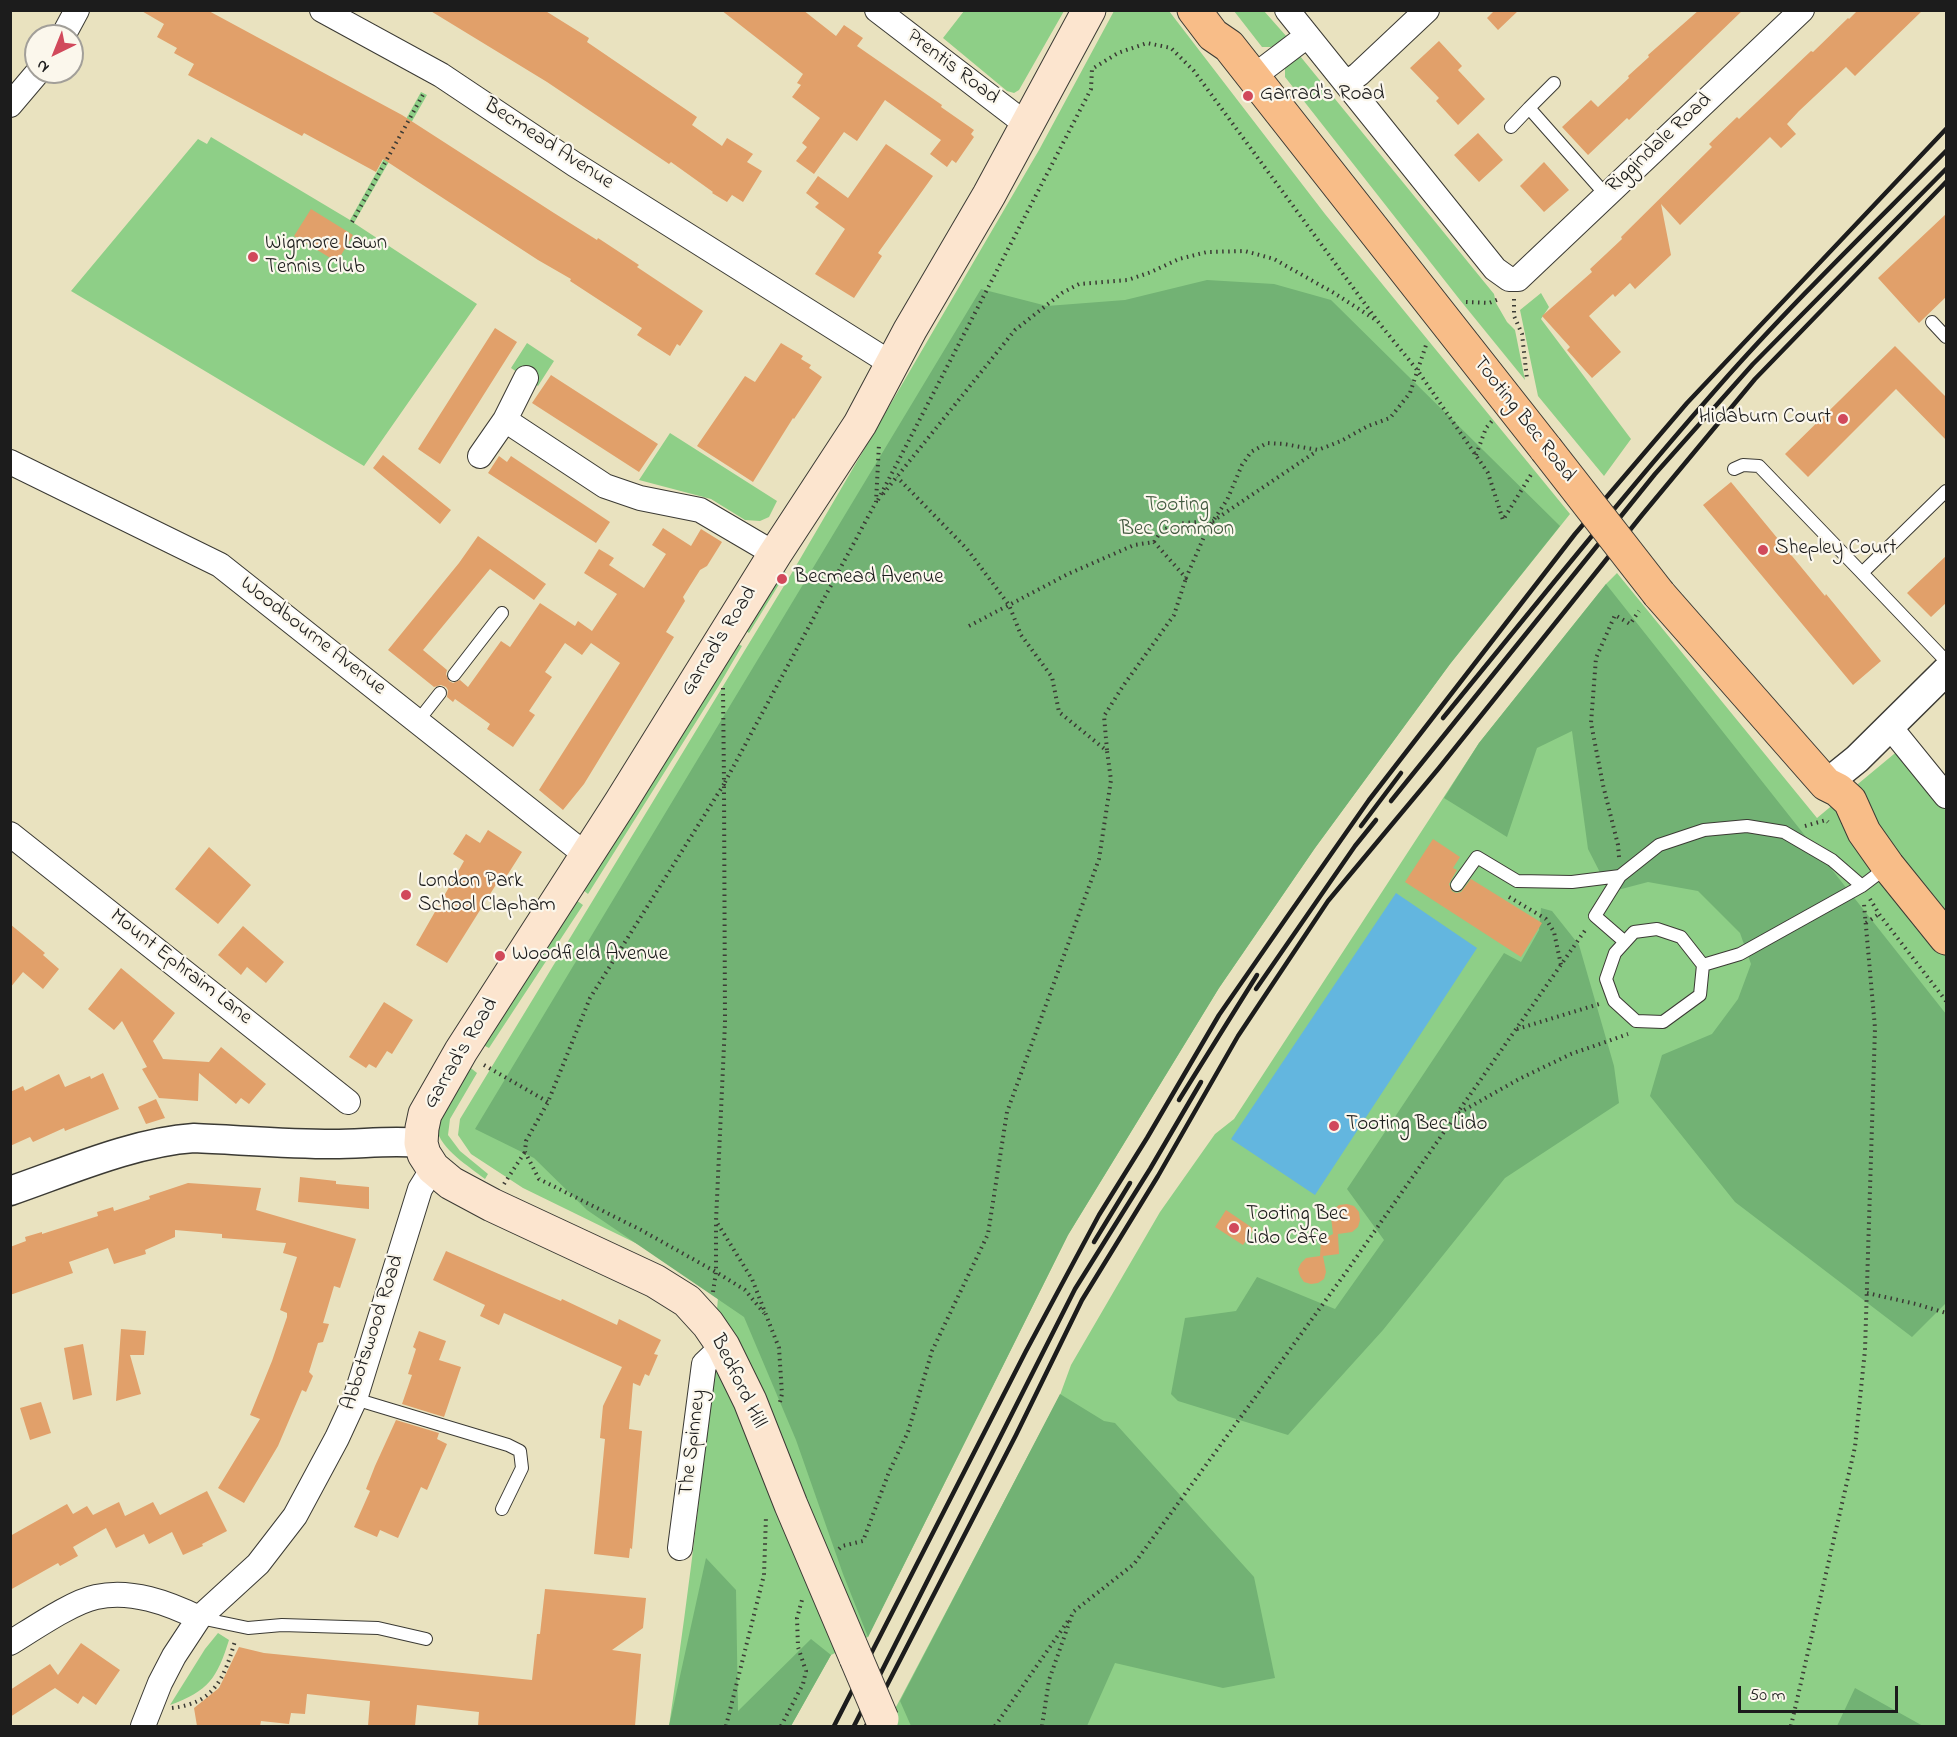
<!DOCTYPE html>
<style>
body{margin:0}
#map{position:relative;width:1957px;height:1737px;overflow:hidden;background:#e9e2bf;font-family:"Indie Flower",sans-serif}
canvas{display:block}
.frame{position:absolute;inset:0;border:12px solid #1c1c1c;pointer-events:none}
.north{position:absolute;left:24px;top:24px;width:60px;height:60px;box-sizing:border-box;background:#fbf7ec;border:2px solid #a29f99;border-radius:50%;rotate:223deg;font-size:16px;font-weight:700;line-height:24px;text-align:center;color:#1c1c1c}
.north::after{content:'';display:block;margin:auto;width:21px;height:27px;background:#d1495b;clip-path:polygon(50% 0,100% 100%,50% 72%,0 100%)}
.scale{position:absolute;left:1738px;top:1686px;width:160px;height:27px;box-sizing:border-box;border:3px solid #1c1c1c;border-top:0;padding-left:8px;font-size:18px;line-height:21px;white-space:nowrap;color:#1c1c1c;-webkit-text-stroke:4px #fbf7ec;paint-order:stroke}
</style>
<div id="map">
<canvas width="1957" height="1737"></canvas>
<div class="frame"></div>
<div class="north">N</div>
<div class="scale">50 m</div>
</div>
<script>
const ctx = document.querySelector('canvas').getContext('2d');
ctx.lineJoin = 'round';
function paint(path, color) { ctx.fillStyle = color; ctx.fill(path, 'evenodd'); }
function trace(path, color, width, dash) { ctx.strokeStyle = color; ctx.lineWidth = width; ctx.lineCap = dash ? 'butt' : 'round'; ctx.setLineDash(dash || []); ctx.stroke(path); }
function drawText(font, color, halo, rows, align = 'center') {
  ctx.font = font + ' "Indie Flower",sans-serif'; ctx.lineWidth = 4.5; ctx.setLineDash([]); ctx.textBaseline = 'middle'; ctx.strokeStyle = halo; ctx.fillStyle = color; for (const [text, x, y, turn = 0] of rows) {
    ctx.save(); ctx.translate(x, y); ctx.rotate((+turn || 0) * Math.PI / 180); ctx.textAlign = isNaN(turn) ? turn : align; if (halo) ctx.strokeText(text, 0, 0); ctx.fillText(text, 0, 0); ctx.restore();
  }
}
const green = new Path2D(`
 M 964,11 L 964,10 L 1064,11 L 1019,90 L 1014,93 L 1007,91 L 943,38 Z
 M 1114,11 L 1169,11 L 1325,214 L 1570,514 L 1450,664 L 1315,848 L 1219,988 L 1068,1235 L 868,1637 L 831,1655 L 791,1726 L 669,1726 C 690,1584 708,1441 718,1297 L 656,1253 L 523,1188 L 471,1154 L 458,1135 L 460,1119 L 793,571 L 1039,150 Z
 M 1234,11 L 1264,11 L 1287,37 L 1271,47 L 1262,47 Z
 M 1300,56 L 1494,294 L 1496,303 L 1507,322 L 1515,330 L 1525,380 L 1460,300 L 1285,77 L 1285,67 Z
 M 421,92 L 427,95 L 354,223 L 477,304 L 364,466 L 71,291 L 198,139 L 207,144 L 211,137 L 350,220 Z
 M 1541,293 L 1549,307 L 1541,319 L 1631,439 L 1604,476 L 1538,396 L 1520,310 Z
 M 527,343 L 554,361 L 538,386 L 511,368 Z
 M 670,433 L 777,501 L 769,517 L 760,521 L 745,520 L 711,499 L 639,480 Z
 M 783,570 L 786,573 L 749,633 L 746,631 Z
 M 1617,573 L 1817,818 L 1900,749 L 1946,811 L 1946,1726 L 886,1726 L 1060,1395 L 1071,1365 L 1160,1212 L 1215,1134 L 1234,1119 L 1479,743 L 1606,584 Z
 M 738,644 L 742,646 L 718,687 L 588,894 L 583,890 Z
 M 576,900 L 583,905 L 489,1048 L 483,1045 Z
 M 467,1065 L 477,1073 L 450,1119 L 448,1135 L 460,1151 L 488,1174 L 485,1179 C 470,1167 440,1149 437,1129 C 435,1114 459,1079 467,1065 Z
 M 218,1633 L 229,1640 C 217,1678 209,1691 170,1705 L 205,1649 Z`);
const forest = new Path2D(`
 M 1207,280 L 1274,284 L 1331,300 L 1560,526 L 1450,664 L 1315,848 L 1219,988 L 1068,1235 L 868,1637 L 843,1574 L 796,1440 L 744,1317 L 587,1210 L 534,1158 L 475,1129 L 981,289 L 1047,306 L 1125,300 Z
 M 1606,584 L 1946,1014 L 1946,1303 L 1912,1337 L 1735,1202 L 1650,1096 L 1662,1055 L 1712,1034 L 1738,999 L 1751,964 L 1740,933 L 1698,891 L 1648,882 L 1610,892 L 1588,849 L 1572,731 L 1537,748 L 1507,837 L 1444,798 L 1479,743 Z
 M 1541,908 L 1552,911 L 1579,945 L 1614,1066 L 1619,1103 L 1505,1178 L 1383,1330 L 1288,1435 L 1178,1401 L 1171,1394 L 1185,1318 L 1236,1311 L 1257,1277 L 1335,1309 L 1384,1240 L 1347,1189 L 1504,953 L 1521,962 L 1539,930 Z
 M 1060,1394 L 1104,1421 L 1115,1423 L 1254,1577 L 1275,1678 L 1223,1688 L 1115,1663 L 1087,1726 L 911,1726 L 900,1701 Z
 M 706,1558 L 736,1590 L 738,1711 L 811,1639 L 831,1655 L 791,1726 L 669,1726 Z
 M 1855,1688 L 1923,1726 L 1837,1726 Z`);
const water = new Path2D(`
 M 1396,893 L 1477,948 L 1315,1195 L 1231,1139 Z`);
const building = new Path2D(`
 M 140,10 L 207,10 L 257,37 L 402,115 L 554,213 L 597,240 L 598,238 L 639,265 L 637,267 L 703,311 L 680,346 L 677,344 L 670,356 L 637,335 L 642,328 L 570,281 L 571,279 L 538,260 L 383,159 L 376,172 L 304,133 L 302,136 L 188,75 L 194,64 L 174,53 L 177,48 L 157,37 L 164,24 Z
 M 429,10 L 544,10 L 589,38 L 587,42 L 697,117 L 692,125 L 722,146 L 727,138 L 753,154 L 747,162 L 762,171 L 743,202 L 732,195 L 727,202 L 712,193 L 713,192 L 671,162 L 669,164 L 547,82 Z
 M 721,10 L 803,10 L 836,36 L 844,25 L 863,38 L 857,46 L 942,105 L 941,107 L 974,130 L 971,134 L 974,137 L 956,163 L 952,160 L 947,167 L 930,154 L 941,140 L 885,100 L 857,141 L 844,132 L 814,174 L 796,161 L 807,147 L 802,143 L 820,118 L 792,97 L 801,85 L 797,83 L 803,74 Z
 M 1495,10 L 1519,10 L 1498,30 L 1487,18 Z
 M 1699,10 L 1743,10 L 1629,120 L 1627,118 L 1588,155 L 1562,127 L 1591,100 L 1598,107 L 1629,78 L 1628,76 L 1649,57 L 1648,55 Z
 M 1858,10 L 1923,10 L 1855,76 L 1846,67 L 1799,111 L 1787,124 L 1796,134 L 1781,148 L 1770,137 L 1680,225 L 1661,204 L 1671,255 L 1635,289 L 1630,283 L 1615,297 L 1613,294 L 1589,316 L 1621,352 L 1592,378 L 1567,350 L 1570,347 L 1542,316 L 1592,272 L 1590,269 L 1622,239 L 1621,237 L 1712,147 L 1709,144 L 1737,117 L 1739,119 L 1811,51 L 1813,52 L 1848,18 L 1849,19 Z
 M 1439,41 L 1462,66 L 1458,70 L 1485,99 L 1458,125 L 1436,101 L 1439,98 L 1410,68 Z
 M 1478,133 L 1503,160 L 1479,182 L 1454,155 Z
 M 886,144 L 933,176 L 878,253 L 882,256 L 854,298 L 815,274 L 845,229 L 815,207 L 819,203 L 806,193 L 818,176 L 848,198 Z
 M 1544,162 L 1569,190 L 1544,212 L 1520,186 Z
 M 311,209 L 353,235 L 337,262 L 294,236 Z
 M 1947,213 L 1947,296 L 1919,323 L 1878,278 Z
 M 495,328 L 517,342 L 440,464 L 418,449 Z
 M 781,343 L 803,356 L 801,359 L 811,365 L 809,368 L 822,377 L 794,419 L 793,418 L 753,482 L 697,446 L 745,376 L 755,382 Z
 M 1895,346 L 1947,398 L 1947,441 L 1896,389 L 1808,477 L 1785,454 Z
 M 551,375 L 658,444 L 639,472 L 532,403 Z
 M 383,455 L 451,510 L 440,524 L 373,468 Z
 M 499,456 L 507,462 L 511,456 L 610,522 L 596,543 L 488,473 Z
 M 1731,482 L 1825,596 L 1826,594 L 1881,661 L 1853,685 L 1703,505 Z
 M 663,528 L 691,546 L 701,529 L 722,542 L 707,566 L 700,570 L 683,597 L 685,601 L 666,632 L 674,637 L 584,784 L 563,810 L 539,790 L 620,663 L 591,643 L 582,655 L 565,643 L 545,672 L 552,677 L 529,711 L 535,715 L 513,747 L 487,729 L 490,724 L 455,699 L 453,702 L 447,697 L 448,690 L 446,687 L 441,685 L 434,687 L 388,650 L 459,563 L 478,536 L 546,584 L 534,600 L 490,569 L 423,650 L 447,670 L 446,674 L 449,681 L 453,683 L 460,680 L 468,687 L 501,641 L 510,647 L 540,603 L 575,626 L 578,621 L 592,631 L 617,594 L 584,573 L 599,549 L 614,558 L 609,565 L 644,588 L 666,554 L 652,545 Z
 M 1947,555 L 1947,602 L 1931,617 L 1907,593 Z
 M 488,830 L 522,852 L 501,885 L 497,883 L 447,963 L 416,945 L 464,861 L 453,854 L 466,834 L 480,843 Z
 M 1433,839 L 1460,857 L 1453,868 L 1457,870 L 1449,884 L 1452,891 L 1456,893 L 1461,892 L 1471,879 L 1542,923 L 1521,957 L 1405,882 Z
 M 209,847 L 251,885 L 218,924 L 175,889 Z
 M 10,924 L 45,953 L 43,955 L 59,969 L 43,989 L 23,972 L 10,988 Z
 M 243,926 L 284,962 L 266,983 L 247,967 L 241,975 L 218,955 Z
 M 121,968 L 175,1013 L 153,1041 L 163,1059 L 209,1062 L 221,1047 L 266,1084 L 249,1104 L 241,1098 L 236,1104 L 199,1073 L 198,1101 L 159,1098 L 142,1069 L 147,1067 L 122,1021 L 114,1030 L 88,1009 Z
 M 384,1002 L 413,1020 L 392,1054 L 387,1051 L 376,1068 L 369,1064 L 366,1068 L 349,1057 Z
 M 103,1073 L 119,1109 L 65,1131 L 64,1128 L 33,1142 L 30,1137 L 10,1146 L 10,1092 L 23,1086 L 25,1091 L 59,1074 L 65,1087 L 90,1076 L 91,1079 Z
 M 156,1099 L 165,1118 L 146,1124 L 138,1107 Z
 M 300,1177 L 336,1181 L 336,1184 L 369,1187 L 369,1209 L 298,1202 Z
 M 188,1183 L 261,1188 L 256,1210 L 356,1239 L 340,1288 L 334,1286 L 323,1323 L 329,1324 L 323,1342 L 318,1343 L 309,1372 L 313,1376 L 306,1392 L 302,1390 L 278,1446 L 244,1503 L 218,1488 L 260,1419 L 250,1415 L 272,1361 L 287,1317 L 287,1313 L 280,1310 L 297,1257 L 283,1253 L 286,1243 L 222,1238 L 222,1234 L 175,1230 L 175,1237 L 145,1250 L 146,1254 L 114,1264 L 108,1248 L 69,1262 L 73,1273 L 10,1295 L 10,1247 L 26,1241 L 25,1237 L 42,1232 L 42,1234 L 98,1216 L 97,1212 L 113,1207 L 114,1211 L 150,1199 L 149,1196 Z
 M 1347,1204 L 1354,1206 L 1359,1212 L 1360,1220 L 1358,1227 L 1352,1232 L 1338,1234 L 1339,1254 L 1323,1256 L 1326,1272 L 1324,1279 L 1318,1283 L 1311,1284 L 1304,1282 L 1300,1276 L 1298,1269 L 1301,1263 L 1306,1258 L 1320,1256 L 1321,1240 L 1333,1234 L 1331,1217 L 1333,1210 L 1339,1205 Z
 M 1226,1210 L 1254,1229 L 1243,1245 L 1215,1227 Z
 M 446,1251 L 561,1301 L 562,1299 L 617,1325 L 619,1319 L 661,1340 L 654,1354 L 658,1355 L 649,1376 L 645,1374 L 640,1386 L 633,1383 L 629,1429 L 642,1431 L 632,1549 L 630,1548 L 629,1558 L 594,1554 L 605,1439 L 600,1438 L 603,1406 L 622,1367 L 504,1313 L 499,1325 L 480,1316 L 485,1305 L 433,1280 Z
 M 121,1329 L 146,1331 L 144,1355 L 130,1355 L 141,1394 L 116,1401 Z
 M 419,1331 L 446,1341 L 439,1360 L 461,1367 L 444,1417 L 402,1404 L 412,1375 L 408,1374 L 416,1349 L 413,1347 Z
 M 83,1344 L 92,1395 L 73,1400 L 64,1348 Z
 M 41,1402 L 51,1433 L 30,1440 L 20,1408 Z
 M 396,1420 L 439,1433 L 437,1439 L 447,1444 L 427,1490 L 421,1487 L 398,1538 L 380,1530 L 377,1537 L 354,1527 L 370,1491 L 366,1489 L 375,1466 Z
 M 207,1491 L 227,1531 L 202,1544 L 203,1546 L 183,1555 L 172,1532 L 149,1544 L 144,1534 L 116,1548 L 106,1528 L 73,1547 L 78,1556 L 60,1566 L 58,1563 L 10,1590 L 10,1536 L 67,1504 L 73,1514 L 87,1506 L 93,1515 L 119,1502 L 125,1516 L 153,1502 L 160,1515 Z
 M 545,1589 L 646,1598 L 643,1628 L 612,1650 L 641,1654 L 635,1726 L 478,1726 L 479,1712 L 417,1705 L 415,1726 L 368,1726 L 370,1701 L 307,1694 L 305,1714 L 291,1713 L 289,1724 L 261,1721 L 260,1726 L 197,1726 L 194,1708 L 219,1688 L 239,1647 L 264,1653 L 532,1680 L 537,1634 L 540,1634 Z
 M 81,1643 L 120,1670 L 96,1705 L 83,1696 L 78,1704 L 55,1688 L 10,1717 L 10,1690 L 50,1664 L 58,1675 Z`);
const path = new Path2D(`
 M 352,222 L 425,91
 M 1514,299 L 1514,316 L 1522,334 L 1527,379
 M 1466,302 L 1489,303 L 1499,299
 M 1476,455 L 1486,428 L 1492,421
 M 883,494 L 1015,330 L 1062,293 L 1079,284 L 1128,280 L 1151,272 L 1179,259 L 1207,252 L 1245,251 L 1274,259 L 1334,293 L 1376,320
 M 878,500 L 1091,89 L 1092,69 L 1118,53 L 1147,43 L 1171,48 L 1194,71 L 1379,323 L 1418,371 L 1488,473 L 1503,520 L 1532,473
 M 1154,542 L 1162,530 L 1184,523 L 1213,521 L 1317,451
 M 969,626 L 1068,574 L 1134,545 L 1154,542 L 1186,578 L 1207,530 L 1227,500 L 1242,465 L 1251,452 L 1267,443 L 1284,444 L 1318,450 L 1341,441 L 1368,426 L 1390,418 L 1410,393 L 1427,342
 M 723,688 L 724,784 L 590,998 L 548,1102 L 526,1141 L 525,1152 L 539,1179 L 641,1230 L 716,1272 L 745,1290 L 764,1313
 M 1107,750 L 1104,716 L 1123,686 L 1174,615 L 1186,578
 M 1805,826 L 1826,820 L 1828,822
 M 1619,857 L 1618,845 L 1603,785 L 1591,723 L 1596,658 L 1615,615 L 1630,624 L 1639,611
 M 1509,897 L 1546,919 L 1554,932 L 1561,965
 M 1870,899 L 1879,914 L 1946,1001
 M 1866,923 L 1879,914
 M 1517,1029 L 1599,1004
 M 484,1065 L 548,1102
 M 1459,1113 L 1519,1079 L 1571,1054 L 1628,1034
 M 504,1184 L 525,1152
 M 713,1292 L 716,1272 L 716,1221
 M 1867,1293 L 1916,1304 L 1946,1313
 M 780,1402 L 782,1394 L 779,1348 L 752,1279 L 716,1221 L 725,1023 L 724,784 L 876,502 L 879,444
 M 839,1549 L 842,1546 L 863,1541 L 889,1472 L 908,1432 L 932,1351 L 988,1234 L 1007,1112 L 1099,859 L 1111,780 L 1107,751 L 1059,712 L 1052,677 L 1021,635 L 1009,605 L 967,549 L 897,477
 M 172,1708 C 215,1703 224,1678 235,1641
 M 726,1726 L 764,1575 L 766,1516
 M 781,1726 L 803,1684 L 806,1671 L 798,1647 L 797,1618 L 802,1600
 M 995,1726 L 1070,1618
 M 1042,1726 L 1049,1680 L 1073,1612 L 1134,1564 L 1344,1275 L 1586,929
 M 1791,1726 L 1855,1447 L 1865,1350 L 1875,1028 L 1864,904`);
const service = new Path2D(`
 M 1554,83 L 1529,108 L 1606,195
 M 1511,127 L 1529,108
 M 1932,322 L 1946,337
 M 1734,469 L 1743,465 L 1759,466 L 1862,573
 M 1946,491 L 1862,573 L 1946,661
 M 454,675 L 502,613
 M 418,721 L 440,693
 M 1620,876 L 1595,916 L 1625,942
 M 1457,885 L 1477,857 L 1517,881 L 1572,882 L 1620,876 L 1659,845 L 1704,830 L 1747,826 L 1784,832 L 1832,860 L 1862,886
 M 1703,965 L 1681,937 L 1657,929 L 1634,932 L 1615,953 L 1606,979 L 1614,1001 L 1636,1021 L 1663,1022 L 1700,995 L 1703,965 L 1740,954 L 1862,886 L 1887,867
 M 355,1399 L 508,1445 L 520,1451 L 522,1468 L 502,1509
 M 200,1618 L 248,1628 L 282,1625 L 378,1628 L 426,1639`);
const minor = new Path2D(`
 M 322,10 L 441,75 L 574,164 L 892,364
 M 877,10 L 1027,125
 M 1287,10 L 1495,269 L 1509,279 L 1518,279 L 1802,10
 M 63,36 L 77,10
 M 1253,77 L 1307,36
 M 1347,83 L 1359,74 L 1427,10
 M 10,105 L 38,72
 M 505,420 L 605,486 L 640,498 L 700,510 L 775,554
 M 480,456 L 505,420 L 526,378
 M 10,462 L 220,565 L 586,855
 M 1890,727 L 1946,796
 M 10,834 L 348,1102
 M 680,1548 L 704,1364 L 723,1346
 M 10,1643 C 33,1629 72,1602 96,1597 C 131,1589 168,1603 199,1618
 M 143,1726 L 160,1683 L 174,1656 L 199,1618 L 258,1564 L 295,1516 L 337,1438 L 355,1399 L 420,1189 L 433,1168`);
const tertiary = new Path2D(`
 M 1826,784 L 1857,759 L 1946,671
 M 10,1191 C 68,1171 134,1142 194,1138 C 240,1140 287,1144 333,1144 C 363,1144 390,1140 421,1143`);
const secondary = new Path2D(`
 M 856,1658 L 791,1505 L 750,1401 L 723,1346 L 708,1324 L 687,1301 L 655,1281 L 492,1205 L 451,1183 L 433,1168 L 424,1154 L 421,1143 L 422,1128 L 425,1114 L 461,1051 L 621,802 L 775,554 L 860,424 L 910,330 L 989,195 L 1089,10`);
const trunk = new Path2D(`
 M 1194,10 L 1213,35 L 1229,46 L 1546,449
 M 1659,594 L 1826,784 L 1838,790 L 1850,801 L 1864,832 L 1888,866 L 1946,938`);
const rail = new Path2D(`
 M 1443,718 C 1534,607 1624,494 1719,386 C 1791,304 1870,228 1946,151
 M 1391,801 L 1655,474 L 1753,364 L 1946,169
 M 1361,826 L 1401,773
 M 1256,989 L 1355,846 L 1376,820
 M 1179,1100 L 1257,975
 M 1094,1242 L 1130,1183
 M 834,1726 L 1026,1351 L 1099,1215 L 1147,1138 L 1219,1015 L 1287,917 L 1369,800 L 1575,534 L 1687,403 L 1946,129
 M 854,1726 L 1075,1289 L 1150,1169 L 1201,1082
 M 866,1726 L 1016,1435 L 1082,1300 L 1158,1176 L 1238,1036 L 1328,901 L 1439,768 L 1642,515 L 1755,379 L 1946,182`);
const secondaryBridge = new Path2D(`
 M 856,1658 L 882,1719`);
const trunkBridge = new Path2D(`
 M 1546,449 L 1659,594`);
const markers = [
 [1248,96,6,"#d1495b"],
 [253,257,6,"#d1495b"],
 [1843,419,6,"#d1495b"],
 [1763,550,6,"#d1495b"],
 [782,579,6,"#d1495b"],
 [406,895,6,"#d1495b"],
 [500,956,6,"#d1495b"],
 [1334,1126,6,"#d1495b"],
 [1234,1228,6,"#d1495b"]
];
const streetNames = [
 ["Prentis Road",952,68,37],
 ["Riggindale Road",1660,144,-43],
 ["Becmead Avenue",548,145,33],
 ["Tooting Bec Road",1523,420,52],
 ["Woodbourne Avenue",312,637,38],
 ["Garrad's Road",720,642,-58],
 ["Mount Ephraim Lane",180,968,38],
 ["Garrad's Road",462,1054,-59],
 ["Abbotswood Road",374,1333,-72],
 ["Bedford Hill",737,1382,64],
 ["The Spinney",694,1443,-83]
];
const poiNames = [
 ["Garrad's Road",1260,96],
 ["Wigmore Lawn",265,245],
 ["Tennis Club",265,269],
 ["Hidaburn Court",1831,419,"right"],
 ["Shepley Court",1775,550],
 ["Becmead Avenue",794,579],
 ["London Park",418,883],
 ["School Clapham",418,907],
 ["Woodfield Avenue",512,956],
 ["Tooting Bec Lido",1346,1126],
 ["Tooting Bec",1246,1216],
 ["Lido Cafe",1246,1240]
];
const parkNames = [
 ["Tooting",1177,507],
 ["Bec Common",1177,531]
];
paint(green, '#8ecf87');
paint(forest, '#72b274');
paint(water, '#63b6df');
paint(building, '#e1a06a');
trace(service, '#3b3a34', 14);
trace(minor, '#3b3a34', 26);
trace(tertiary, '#3b3a34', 31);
trace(secondary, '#3b3a34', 35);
trace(trunk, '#3b3a34', 35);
trace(path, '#3b3a34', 4, [1.5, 4.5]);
trace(service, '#fff', 12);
trace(minor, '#fff', 24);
trace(tertiary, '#fff', 28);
trace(secondary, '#fce5cf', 33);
trace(trunk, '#f8bd88', 33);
trace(rail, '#1c1c1c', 4.5);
trace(secondaryBridge, '#3b3a34', 35, []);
trace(trunkBridge, '#3b3a34', 35, []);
trace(secondaryBridge, '#fce5cf', 33);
trace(trunkBridge, '#f8bd88', 33);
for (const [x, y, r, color] of markers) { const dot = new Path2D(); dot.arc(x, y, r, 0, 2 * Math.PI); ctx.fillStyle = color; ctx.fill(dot); trace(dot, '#fbf7ec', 2); }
drawText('21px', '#1c1c1c', '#fbf7ec', streetNames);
drawText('21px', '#1c1c1c', '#fbf7ec', poiNames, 'left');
drawText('21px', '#445b41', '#fbf7ec', parkNames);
</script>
